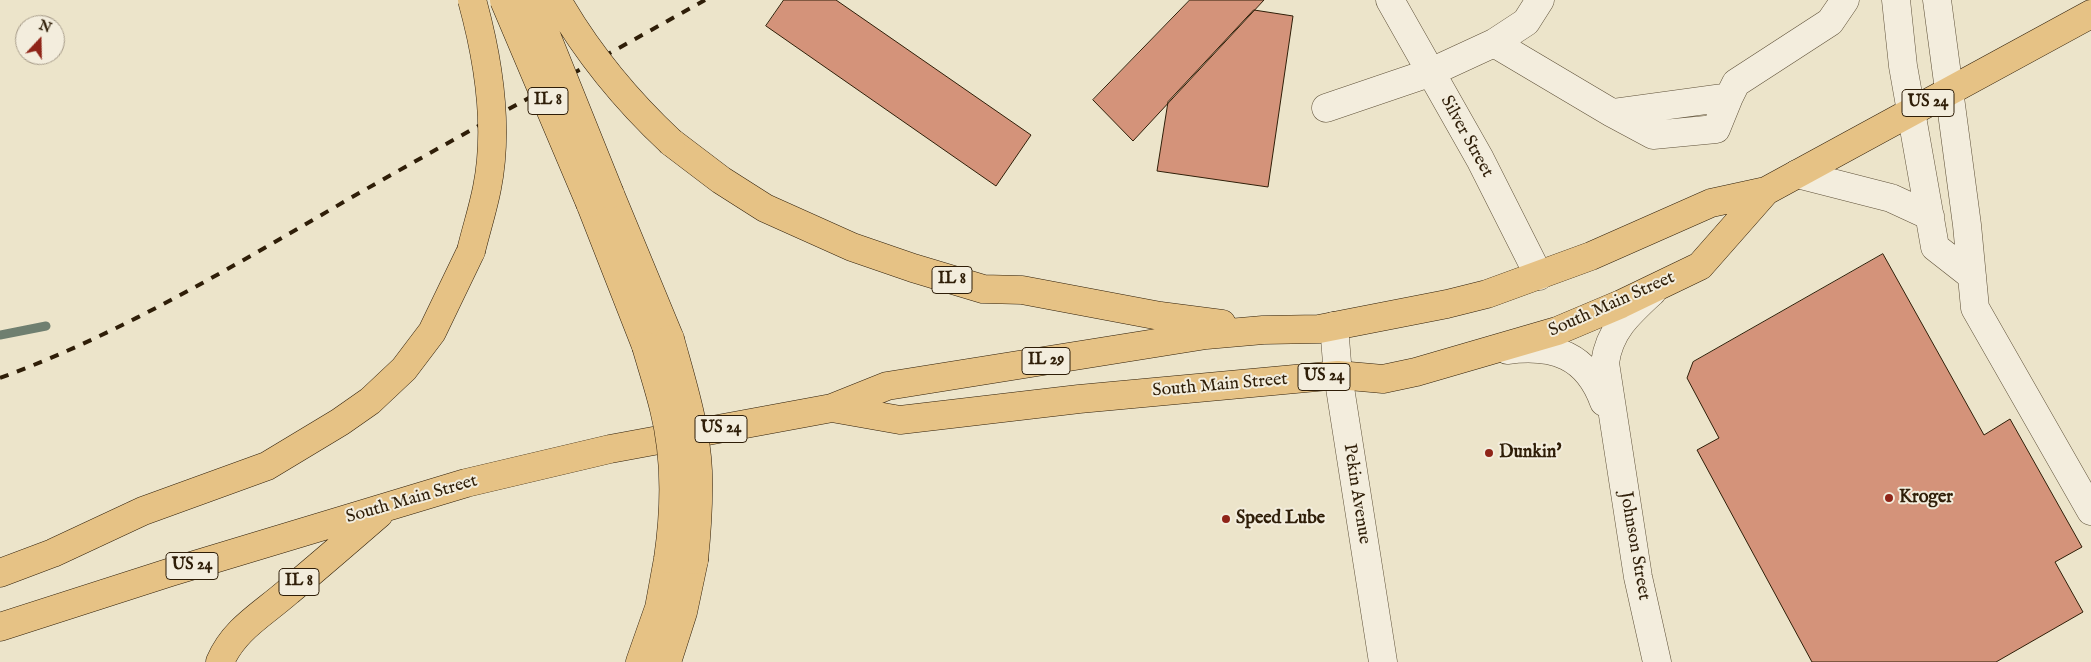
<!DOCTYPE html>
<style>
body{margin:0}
#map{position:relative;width:2091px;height:662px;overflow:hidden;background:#ece4ca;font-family:"IM FELL English",serif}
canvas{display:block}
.north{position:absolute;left:15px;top:15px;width:50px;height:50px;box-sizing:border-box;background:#f3eddd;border:1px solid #a59a88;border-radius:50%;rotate:21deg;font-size:14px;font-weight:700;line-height:20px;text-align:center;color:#2f1e08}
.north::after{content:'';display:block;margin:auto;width:18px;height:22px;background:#8f2418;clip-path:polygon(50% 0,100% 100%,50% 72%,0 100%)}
</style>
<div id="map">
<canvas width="2091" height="662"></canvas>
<div class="north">N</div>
</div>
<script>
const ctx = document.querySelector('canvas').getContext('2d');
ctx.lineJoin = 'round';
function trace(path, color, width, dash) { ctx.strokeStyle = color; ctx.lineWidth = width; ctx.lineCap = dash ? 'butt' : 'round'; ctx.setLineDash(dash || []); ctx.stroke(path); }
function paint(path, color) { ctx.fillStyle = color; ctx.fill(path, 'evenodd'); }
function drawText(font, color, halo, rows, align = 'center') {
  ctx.font = font + ' "IM FELL English",serif'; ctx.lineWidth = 4; ctx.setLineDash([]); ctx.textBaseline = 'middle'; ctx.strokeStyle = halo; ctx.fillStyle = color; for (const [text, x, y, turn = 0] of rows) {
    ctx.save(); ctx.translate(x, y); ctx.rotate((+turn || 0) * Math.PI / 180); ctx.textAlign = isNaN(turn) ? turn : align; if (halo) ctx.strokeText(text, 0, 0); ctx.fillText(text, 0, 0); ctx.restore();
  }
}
const stream = new Path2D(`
 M 0,335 L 46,326`);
const building = new Path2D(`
 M 784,0 L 836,0 L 1031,135 L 996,186 L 766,26 Z
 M 1190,0 L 1264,0 L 1133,141 L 1093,100 Z
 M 1254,10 L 1293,16 L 1268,187 L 1157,171 L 1168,102 Z
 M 1883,254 L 1984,435 L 2010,419 L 2082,547 L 2055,562 L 2083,612 L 1996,662 L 1812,662 L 1697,450 L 1719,438 L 1687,378 L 1693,362 Z`);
const minor = new Path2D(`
 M 1390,0 L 1480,159 L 1539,276
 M 1896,0 L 1903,66 L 1935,247 L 1972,276
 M 1937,0 L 1967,225 L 1975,308 L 2091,511
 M 1494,43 L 1612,113 L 1729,97 L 1736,83 L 1830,22 L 1845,0
 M 1326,108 L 1429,73 L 1494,43 L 1526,22 L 1540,0
 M 1612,113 L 1653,135 L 1716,129 L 1729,97
 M 1797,174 L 1891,198 L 1930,216
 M 1652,292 C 1629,313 1609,331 1605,363 L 1638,577 L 1657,662
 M 1334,326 L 1338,375 L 1383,662
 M 1507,350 C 1554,344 1587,355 1604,402`);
const major = new Path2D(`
 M 671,142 L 721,180 L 765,208 L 852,247 L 913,268 L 983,289 L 1022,290 L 1160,316 L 1222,324
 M 610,194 L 670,339
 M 590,203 L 646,346
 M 832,408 L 900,420 L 1079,399 L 1338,375 L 1383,379 L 1416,372 L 1557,331 L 1621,304 L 1700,266 L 1766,191
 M 0,573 L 53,553 L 143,511 L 267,466 L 340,422 L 370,401 L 404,369 L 432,332 L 471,251
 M 0,627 L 171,572 L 466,483 L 610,449 L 832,408 L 887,386 L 1206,335 L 1263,330 L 1319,329 L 1447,304 L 1487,294 L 1591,256 L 1711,203 L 1766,191 L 2091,14
 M 220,662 C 234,629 263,614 289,591 C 319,566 349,540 379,514
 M 640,662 L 659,608 L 668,559
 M 667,662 L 683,612 L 694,560`);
const rail = new Path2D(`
 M 0,378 C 128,331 243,260 361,192 C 475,127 591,64 705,0`);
const majorBridge = new Path2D(`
 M 504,0 L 590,203
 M 532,0 L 610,194
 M 557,0 C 588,54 626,100 671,142
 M 471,251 C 476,230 483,209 487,188 C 499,128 488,58 472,0
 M 670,339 C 682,383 696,426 698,471 C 699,501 697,531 694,560
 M 646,346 C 652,367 659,388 664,409 C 676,456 675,511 668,559`);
const markers = [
 [1489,453,5,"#8f2418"],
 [1889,498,5,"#8f2418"],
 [1226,519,5,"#8f2418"]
];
const shields = [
 [548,101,40],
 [1928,103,52],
 [952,280,40],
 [1046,361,48],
 [1324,377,52],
 [721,429,52],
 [192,566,52],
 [299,582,40]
];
const shieldNames = [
 ["IL 8",548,101],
 ["US 24",1928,103],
 ["IL 8",952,280],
 ["IL 29",1046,361],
 ["US 24",1324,377],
 ["US 24",721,429],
 ["US 24",192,566],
 ["IL 8",299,582]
];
const streetNames = [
 ["Silver Street",1466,137,61],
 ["South Main Street",1612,305,-24],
 ["South Main Street",1220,386,-5],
 ["Pekin Avenue",1356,494,81],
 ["South Main Street",412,500,-16],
 ["Johnson Street",1634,546,80]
];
const poiNames = [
 ["Dunkin'",1499,453],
 ["Kroger",1899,498],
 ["Speed Lube",1236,519]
];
trace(stream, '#6f7f70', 9);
paint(building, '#d4937a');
trace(building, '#2f1e08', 1);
trace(minor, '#5e5038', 29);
trace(major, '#2f1e08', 29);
trace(minor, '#f3eddd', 28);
trace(major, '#e6c285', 28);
trace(rail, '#2f1e08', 4, [9, 9]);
trace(majorBridge, '#2f1e08', 29, []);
trace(majorBridge, '#e6c285', 28);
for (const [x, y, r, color] of markers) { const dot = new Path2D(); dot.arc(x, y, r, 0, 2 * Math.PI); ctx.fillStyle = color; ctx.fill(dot); trace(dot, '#f3eddd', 2); }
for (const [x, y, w] of shields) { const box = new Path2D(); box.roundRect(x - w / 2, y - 13.5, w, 27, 4); ctx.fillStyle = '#f3eddd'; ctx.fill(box); trace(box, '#2f1e08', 1); }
drawText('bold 16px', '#2f1e08', null, shieldNames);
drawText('18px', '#2f1e08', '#f3eddd', streetNames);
drawText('bold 18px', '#2f1e08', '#f3eddd', poiNames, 'left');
</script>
